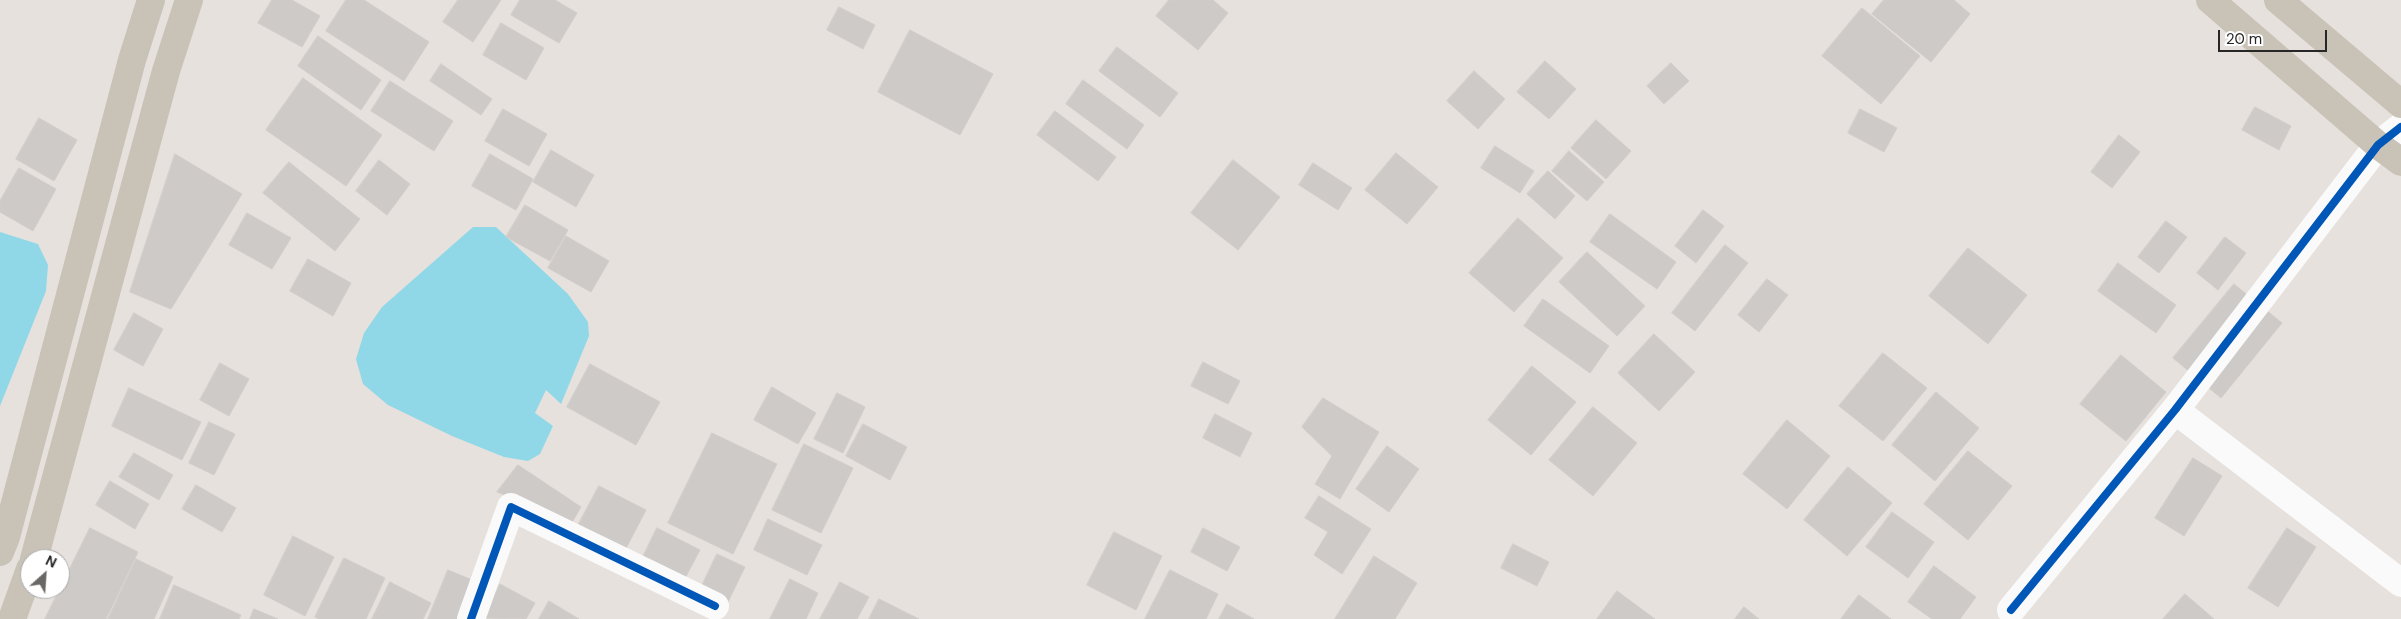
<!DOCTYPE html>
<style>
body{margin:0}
#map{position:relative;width:2401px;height:619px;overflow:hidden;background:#e6e1dd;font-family:"DM Sans",sans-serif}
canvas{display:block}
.north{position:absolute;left:20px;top:549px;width:50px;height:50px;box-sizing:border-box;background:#fff;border:1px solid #a9a9a9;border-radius:50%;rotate:26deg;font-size:14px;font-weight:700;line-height:20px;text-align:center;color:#272727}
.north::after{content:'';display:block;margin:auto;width:18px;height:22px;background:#6a6867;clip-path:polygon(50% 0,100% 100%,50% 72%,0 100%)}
.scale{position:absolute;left:2218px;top:30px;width:109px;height:22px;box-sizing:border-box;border:2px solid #272727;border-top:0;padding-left:6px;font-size:15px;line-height:18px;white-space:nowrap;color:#272727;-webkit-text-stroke:4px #fff;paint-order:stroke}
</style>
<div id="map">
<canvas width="2401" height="619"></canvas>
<div class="north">N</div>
<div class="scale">20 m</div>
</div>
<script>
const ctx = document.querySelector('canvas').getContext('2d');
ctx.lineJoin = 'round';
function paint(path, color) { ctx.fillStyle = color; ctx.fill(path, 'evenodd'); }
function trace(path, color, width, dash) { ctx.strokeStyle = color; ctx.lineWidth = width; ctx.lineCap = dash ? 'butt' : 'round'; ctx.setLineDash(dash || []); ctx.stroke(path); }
const water = new Path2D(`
 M 473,227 L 496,227 L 568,294 L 588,322 L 589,336 L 561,404 L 546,390 L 535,413 L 553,426 L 540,454 L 528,461 L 504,457 L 452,436 L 388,405 L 363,384 L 356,359 L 364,333 L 382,307 Z
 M 0,232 L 38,244 L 48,265 L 46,291 L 0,406 Z`);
const building = new Path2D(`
 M 272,0 L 292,0 L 320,16 L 302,47 L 258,23 Z
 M 346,0 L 364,0 L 429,42 L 404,81 L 326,31 Z
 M 458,0 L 501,0 L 473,42 L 443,22 Z
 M 520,0 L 555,0 L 577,13 L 559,43 L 511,15 Z
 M 1169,0 L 1213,0 L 1228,13 L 1198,50 L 1156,16 Z
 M 1884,0 L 1954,0 L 1970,14 L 1931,62 L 1872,14 Z
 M 839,7 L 875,25 L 863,49 L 827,30 Z
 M 1862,8 L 1920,56 L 1881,104 L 1822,56 Z
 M 501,23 L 544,48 L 526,80 L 483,55 Z
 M 910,30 L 993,74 L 960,135 L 878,92 Z
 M 318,36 L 381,80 L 361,110 L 298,66 Z
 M 1117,47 L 1178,93 L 1160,117 L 1099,71 Z
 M 1545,61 L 1576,89 L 1549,119 L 1517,92 Z
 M 1671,63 L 1689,81 L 1664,104 L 1647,86 Z
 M 441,64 L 492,99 L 481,115 L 430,81 Z
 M 1474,71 L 1505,99 L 1478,129 L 1447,101 Z
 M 303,78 L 382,135 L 346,186 L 266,130 Z
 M 1083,80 L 1144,125 L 1127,149 L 1066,104 Z
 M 390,81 L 453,121 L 434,151 L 371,111 Z
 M 2255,107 L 2291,126 L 2279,150 L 2242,130 Z
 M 503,109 L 547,134 L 529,166 L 485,141 Z
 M 1860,109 L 1897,128 L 1884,152 L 1848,133 Z
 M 1055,111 L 1116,157 L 1098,181 L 1037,135 Z
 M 39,118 L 77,140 L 54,181 L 16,159 Z
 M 1596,120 L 1631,151 L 1606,179 L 1571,148 Z
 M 2119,135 L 2140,152 L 2112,188 L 2091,172 Z
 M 1495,146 L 1534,171 L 1520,193 L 1481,168 Z
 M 551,150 L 594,175 L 576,207 L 533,182 Z
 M 1569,151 L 1604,182 L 1587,201 L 1552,171 Z
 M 1396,153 L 1438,187 L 1407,224 L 1365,190 Z
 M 175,154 L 242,194 L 171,309 L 130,292 Z
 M 490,154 L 533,179 L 516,210 L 472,186 Z
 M 379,160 L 410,184 L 387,215 L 356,191 Z
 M 1233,160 L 1280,197 L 1238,250 L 1191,213 Z
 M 289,162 L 360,219 L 335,251 L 263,193 Z
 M 1313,163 L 1352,188 L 1338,210 L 1299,185 Z
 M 19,168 L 56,189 L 33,231 L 0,212 L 0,201 Z
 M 1548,171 L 1575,196 L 1555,219 L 1527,194 Z
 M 525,205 L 568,230 L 550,261 L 506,237 Z
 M 1703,210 L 1724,226 L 1696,263 L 1675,246 Z
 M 247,213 L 291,238 L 272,269 L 229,245 Z
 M 1610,214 L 1676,262 L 1657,289 L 1590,242 Z
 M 1518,218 L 1563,258 L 1514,312 L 1469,273 Z
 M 2166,221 L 2187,237 L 2159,273 L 2138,257 Z
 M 566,236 L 609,261 L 591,292 L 548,268 Z
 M 2225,237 L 2246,253 L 2218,290 L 2197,273 Z
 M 1725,245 L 1748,263 L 1695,331 L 1672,313 Z
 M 1968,248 L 2027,295 L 1988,344 L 1929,296 Z
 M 1587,252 L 1645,306 L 1617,336 L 1559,282 Z
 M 308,259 L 351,283 L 333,316 L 290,291 Z
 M 2118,263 L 2176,305 L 2156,333 L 2098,291 Z
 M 1767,279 L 1788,295 L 1759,332 L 1738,315 Z
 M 2234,284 L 2282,323 L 2221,398 L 2173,358 Z
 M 1543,299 L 1609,346 L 1590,373 L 1524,326 Z
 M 134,313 L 163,329 L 143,366 L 114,350 Z
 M 1654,334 L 1695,372 L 1659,411 L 1618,373 Z
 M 1883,353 L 1927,388 L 1883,441 L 1839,406 Z
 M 2121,355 L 2166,392 L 2126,441 L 2080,404 Z
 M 1203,362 L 1240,381 L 1228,404 L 1191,386 Z
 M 220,363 L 249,379 L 229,416 L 200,400 Z
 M 590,364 L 660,402 L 636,445 L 567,407 Z
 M 1532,366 L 1576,402 L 1531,455 L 1488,420 Z
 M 772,387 L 816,413 L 798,444 L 754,420 Z
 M 129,388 L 201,422 L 182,460 L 112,426 Z
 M 1936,392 L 1979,428 L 1935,481 L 1892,445 Z
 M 837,393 L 865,407 L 843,453 L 814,439 Z
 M 1323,398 L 1379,432 L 1340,499 L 1315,484 L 1332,456 L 1302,427 Z
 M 1593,407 L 1637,443 L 1593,496 L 1549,460 Z
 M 1215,414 L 1252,433 L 1240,457 L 1203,438 Z
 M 1787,420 L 1830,456 L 1787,509 L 1743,474 Z
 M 209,422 L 235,434 L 214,475 L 189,463 Z
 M 863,424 L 907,447 L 890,480 L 846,456 Z
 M 712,433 L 777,464 L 733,554 L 668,523 Z
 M 804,444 L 853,468 L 821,533 L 772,510 Z
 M 1387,446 L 1419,469 L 1389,512 L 1356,489 Z
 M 1968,451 L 2012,486 L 1968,540 L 1924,504 Z
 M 134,453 L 173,475 L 159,500 L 119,477 Z
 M 2193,458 L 2222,476 L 2184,536 L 2155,518 Z
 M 518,465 L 581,507 L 570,526 L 527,503 L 497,492 Z
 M 1848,467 L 1892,503 L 1847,556 L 1804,520 Z
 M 110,481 L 149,504 L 135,529 L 96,505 Z
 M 196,485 L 236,508 L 222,532 L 182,509 Z
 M 599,486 L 646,510 L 622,556 L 575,531 Z
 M 1319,496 L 1371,529 L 1342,574 L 1314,555 L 1328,532 L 1305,518 Z
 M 1892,512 L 1934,542 L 1908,578 L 1866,547 Z
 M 768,519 L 822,545 L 807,575 L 754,550 Z
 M 90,528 L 138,552 L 106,619 L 45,619 Z
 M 657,528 L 700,550 L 683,582 L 641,561 Z
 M 1203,528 L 1240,547 L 1227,571 L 1191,552 Z
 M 2287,528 L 2316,547 L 2278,607 L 2248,588 Z
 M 1114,532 L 1162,556 L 1136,610 L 1087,585 Z
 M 293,536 L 334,557 L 305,616 L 264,595 Z
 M 1513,544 L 1549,562 L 1537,586 L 1501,568 Z
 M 717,554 L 745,567 L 726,606 L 699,592 Z
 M 1374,556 L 1417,583 L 1395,619 L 1335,619 Z
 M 344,558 L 385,578 L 366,619 L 319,619 L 315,617 Z
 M 136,559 L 173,577 L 154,619 L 108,619 Z
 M 1934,566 L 1976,597 L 1960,619 L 1932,619 L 1908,602 Z
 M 448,570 L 477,582 L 462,619 L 428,619 Z
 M 1170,570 L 1218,594 L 1206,619 L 1145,619 Z
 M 790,579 L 818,593 L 806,619 L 770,619 Z
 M 390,582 L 431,603 L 423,619 L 372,619 Z
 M 840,582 L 869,597 L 857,619 L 820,619 Z
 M 500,584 L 535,603 L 526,619 L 483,618 Z
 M 174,585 L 241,615 L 239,619 L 160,619 Z
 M 1617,591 L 1655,619 L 1597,619 Z
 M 2185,594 L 2214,619 L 2163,619 Z
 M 1859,595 L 1891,619 L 1841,619 Z
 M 879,599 L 919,619 L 869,619 Z
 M 549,601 L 579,619 L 539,619 Z
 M 1227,604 L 1254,619 L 1219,619 Z
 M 1744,607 L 1759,619 L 1735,619 Z
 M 254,609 L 278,619 L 250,619 Z`);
const minor = new Path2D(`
 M 2175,410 L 2401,583
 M 2011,610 L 2175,410 L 2378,145 L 2401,127
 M 471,619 L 511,507 L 715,606`);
const major = new Path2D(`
 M 2210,0 L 2378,145 L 2401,162
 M 2278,0 L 2401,104
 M 0,552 L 6,537 L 132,60 L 151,0
 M 34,559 L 166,71 L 189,0
 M 12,619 L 30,569`);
const cycleway = new Path2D(`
 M 2011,610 L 2175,410 L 2378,145 L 2401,127
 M 471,619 L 511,507 L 715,606`);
paint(water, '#90d8e8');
paint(building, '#cdcac7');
trace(building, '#d1cdc9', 1);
trace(minor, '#fbfafa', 28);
trace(major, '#c8c2b7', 28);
trace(cycleway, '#0057b8', 8);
</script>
